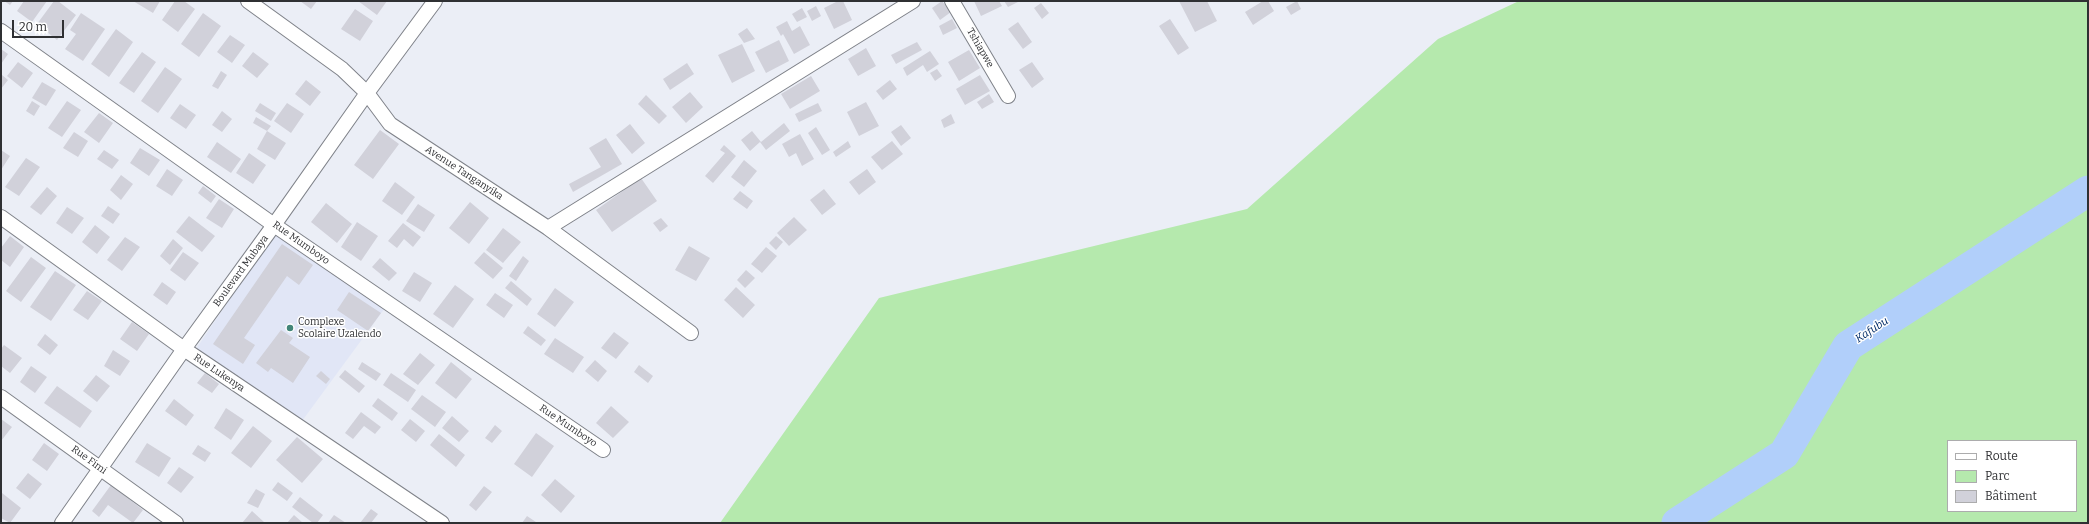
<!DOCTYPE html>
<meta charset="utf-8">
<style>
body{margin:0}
#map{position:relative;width:2089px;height:524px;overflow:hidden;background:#ebeef6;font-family:Bitter,serif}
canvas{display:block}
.frame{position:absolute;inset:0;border:2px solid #2f3033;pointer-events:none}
.legend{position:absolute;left:1947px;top:440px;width:130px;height:72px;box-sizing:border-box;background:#fff;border:1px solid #acacad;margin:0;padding:5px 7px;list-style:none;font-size:12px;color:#2f3033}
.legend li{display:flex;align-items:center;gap:8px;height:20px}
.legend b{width:20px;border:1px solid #acacad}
.scale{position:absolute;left:12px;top:20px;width:52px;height:18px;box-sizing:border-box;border:2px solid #2f3033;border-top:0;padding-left:5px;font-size:12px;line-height:14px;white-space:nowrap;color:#2f3033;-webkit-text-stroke:3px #fff;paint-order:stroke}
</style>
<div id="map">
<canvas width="2089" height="524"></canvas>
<div class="frame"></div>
<ul class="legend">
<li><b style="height:5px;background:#fff"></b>Route</li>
<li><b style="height:11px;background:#b5e9ad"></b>Parc</li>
<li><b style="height:11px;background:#d1d1da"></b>Bâtiment</li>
</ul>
<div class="scale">20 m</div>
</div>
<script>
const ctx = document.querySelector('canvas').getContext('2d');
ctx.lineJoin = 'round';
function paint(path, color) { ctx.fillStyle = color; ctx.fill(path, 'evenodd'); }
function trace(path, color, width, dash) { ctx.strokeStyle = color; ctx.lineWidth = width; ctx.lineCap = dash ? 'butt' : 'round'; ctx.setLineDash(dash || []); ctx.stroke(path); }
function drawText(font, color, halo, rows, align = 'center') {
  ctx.font = font + ' Bitter,serif'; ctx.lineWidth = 3; ctx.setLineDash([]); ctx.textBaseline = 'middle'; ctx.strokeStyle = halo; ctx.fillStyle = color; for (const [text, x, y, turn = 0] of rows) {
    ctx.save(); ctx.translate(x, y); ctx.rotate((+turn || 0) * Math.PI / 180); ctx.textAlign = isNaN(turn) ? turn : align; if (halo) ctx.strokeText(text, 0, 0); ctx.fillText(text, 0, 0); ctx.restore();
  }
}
const built = new Path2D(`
 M 275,232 L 385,308 L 302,421 L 196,349 Z`);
const green = new Path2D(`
 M 1519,1 L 2088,1 L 2088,523 L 720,523 L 879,298 L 1247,209 L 1438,39 ZM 1948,441 L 2076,441 L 2076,511 L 1948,511 Z`);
const river = new Path2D(`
 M 1677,523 L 1784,454 L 1848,346 L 2088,191`);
const building = new Path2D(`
 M 4,1 L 13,1 L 10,5 Z
 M 24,1 L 47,1 L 32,22 L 17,11 Z
 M 54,1 L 58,1 L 76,15 L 57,40 L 37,24 Z
 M 133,1 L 160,1 L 153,13 Z
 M 175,1 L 184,1 L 195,9 L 178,32 L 162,20 Z
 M 300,1 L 317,1 L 311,9 Z
 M 358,1 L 387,1 L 377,15 Z
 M 838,1 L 843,1 L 852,20 L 834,29 L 824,8 Z
 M 942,1 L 951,12 L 940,20 L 932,8 Z
 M 974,1 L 999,1 L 1002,6 L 981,16 Z
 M 1004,1 L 1020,1 L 1008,7 Z
 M 1179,1 L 1207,1 L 1217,21 L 1195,32 Z
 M 1263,1 L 1268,1 L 1274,11 L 1253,25 L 1245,12 Z
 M 1297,1 L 1301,9 L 1291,15 L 1286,7 Z
 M 1041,3 L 1049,13 L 1042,19 L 1034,8 Z
 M 816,6 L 821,16 L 812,21 L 807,11 Z
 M 802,8 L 807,17 L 797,22 L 792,14 Z
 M 355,9 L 373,21 L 360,41 L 341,29 Z
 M 81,13 L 105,29 L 83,61 L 65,49 L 76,34 L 70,30 Z
 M 203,13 L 221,26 L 199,57 L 181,44 Z
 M 952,19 L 957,28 L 943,35 L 939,26 Z
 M 1170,19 L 1189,48 L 1178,55 L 1159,26 Z
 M 787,21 L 792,31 L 800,26 L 810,45 L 794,54 L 783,34 L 781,36 L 776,27 Z
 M 1018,22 L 1032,42 L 1023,49 L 1008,29 Z
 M 747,28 L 755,39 L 744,43 L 738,34 Z
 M 116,29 L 133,42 L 109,77 L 91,64 Z
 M 230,35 L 245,45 L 232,63 L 217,52 Z
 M 779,40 L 789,61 L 766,73 L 755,52 Z
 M 917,42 L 922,50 L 896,64 L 891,55 Z
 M 742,44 L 755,71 L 732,83 L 718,55 Z
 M 866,48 L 876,66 L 858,76 L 848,59 Z
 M 1,49 L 8,54 L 1,64 Z
 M 969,50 L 980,68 L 959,81 L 948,62 Z
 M 930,51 L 939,64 L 927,72 L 923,65 L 907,76 L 903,68 Z
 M 142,52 L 156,62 L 134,93 L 119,83 Z
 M 253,52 L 269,64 L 257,78 L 242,66 Z
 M 18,62 L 33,73 L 22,88 L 7,76 Z
 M 1032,62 L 1044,79 L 1032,88 L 1019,70 Z
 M 687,63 L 694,74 L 670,90 L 663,79 Z
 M 165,67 L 182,79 L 158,113 L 141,101 Z
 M 937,69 L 942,76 L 935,81 L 930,73 Z
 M 221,71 L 227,75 L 218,89 L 212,86 Z
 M 2,75 L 8,80 L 1,89 L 1,77 Z
 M 980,75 L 990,91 L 965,105 L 956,89 Z
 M 811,76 L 820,91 L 790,109 L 781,94 Z
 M 306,80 L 321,92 L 310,106 L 295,94 Z
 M 890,80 L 897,89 L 883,100 L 876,91 Z
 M 42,82 L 56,90 L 46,106 L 32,98 Z
 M 690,92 L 703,107 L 686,123 L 672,107 Z
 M 989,94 L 994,102 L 982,109 L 977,102 Z
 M 646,95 L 667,116 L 659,124 L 638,104 Z
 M 32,101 L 40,106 L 34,116 L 26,111 Z
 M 67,101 L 81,110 L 62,137 L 48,128 Z
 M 866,102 L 879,126 L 859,136 L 847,112 Z
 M 260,103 L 276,113 L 271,121 L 255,111 Z
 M 287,103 L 304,114 L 291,133 L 274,121 Z
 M 818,103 L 822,111 L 799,122 L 795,114 Z
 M 180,104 L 196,115 L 186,129 L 170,118 Z
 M 222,111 L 232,119 L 222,132 L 212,125 Z
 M 99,113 L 113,123 L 99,143 L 84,132 Z
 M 951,114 L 955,123 L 944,128 L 941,120 Z
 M 256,117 L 271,126 L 267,131 L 286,143 L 275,160 L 257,149 L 267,131 L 253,123 Z
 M 784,123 L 790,131 L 766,150 L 760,142 L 750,151 L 741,140 L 752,131 L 761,142 Z
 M 630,124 L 645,143 L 632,154 L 616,135 Z
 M 901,125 L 911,138 L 901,146 L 891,132 Z
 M 816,127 L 830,150 L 822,155 L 808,133 Z
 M 380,130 L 399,144 L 373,179 L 354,165 Z
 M 74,132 L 88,141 L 78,157 L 63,148 Z
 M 800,134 L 814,159 L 802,166 L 796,153 L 789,157 L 782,144 Z
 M 606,138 L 622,164 L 573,192 L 569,184 L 601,167 L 589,148 Z
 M 848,141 L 851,147 L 836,157 L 833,152 Z
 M 892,141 L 903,154 L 882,170 L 871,157 Z
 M 217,142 L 241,159 L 231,173 L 207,157 Z
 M 724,145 L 736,156 L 713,183 L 705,176 L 725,153 L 720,150 Z
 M 140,148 L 160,160 L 149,176 L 130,163 Z
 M 1,150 L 10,156 L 1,170 Z
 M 104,150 L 119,160 L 112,169 L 97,159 Z
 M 249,153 L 266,165 L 253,184 L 236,173 Z
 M 26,158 L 40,167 L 19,196 L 5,187 Z
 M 744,160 L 757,171 L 744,187 L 731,177 Z
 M 167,169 L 183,180 L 172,196 L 156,186 Z
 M 867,169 L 876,182 L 859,195 L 849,182 Z
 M 121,175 L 133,184 L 121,200 L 110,190 Z
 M 641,178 L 657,201 L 612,232 L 596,210 Z
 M 395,182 L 415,197 L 402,215 L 382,201 Z
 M 203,186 L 216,196 L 211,203 L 198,193 Z
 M 47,187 L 57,196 L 41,215 L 30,207 Z
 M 824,189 L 836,204 L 822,215 L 810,200 Z
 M 740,191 L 753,201 L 747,209 L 733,199 Z
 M 219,199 L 234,209 L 222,228 L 206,218 Z
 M 470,202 L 489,218 L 469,244 L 449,228 Z
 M 326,203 L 352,224 L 337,243 L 311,222 Z
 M 418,204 L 435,215 L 424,232 L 406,221 Z
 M 108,206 L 120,214 L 113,224 L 101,216 Z
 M 67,207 L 84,218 L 72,234 L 56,223 Z
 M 189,216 L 215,236 L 202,252 L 176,232 Z
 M 794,217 L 807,230 L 789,246 L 777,233 Z
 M 661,218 L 668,226 L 660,232 L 653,223 Z
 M 357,222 L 378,236 L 361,261 L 341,247 Z
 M 403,223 L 421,237 L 413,247 L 404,239 L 397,248 L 388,241 Z
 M 95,225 L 110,237 L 97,254 L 82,242 Z
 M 503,228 L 521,242 L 503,263 L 486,250 Z
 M 10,236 L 24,247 L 10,267 L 1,260 L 1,248 Z
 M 776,236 L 783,242 L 776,250 L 769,243 Z
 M 125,237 L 140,247 L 122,271 L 107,260 Z
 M 173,239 L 183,248 L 170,265 L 160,256 Z
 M 282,244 L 313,265 L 299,285 L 287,276 L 244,338 L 255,345 L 243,364 L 213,344 Z
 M 689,246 L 710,258 L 696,281 L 675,270 Z
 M 766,247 L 777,256 L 762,273 L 751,264 Z
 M 183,252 L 199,263 L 185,281 L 170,270 Z
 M 484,252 L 503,268 L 493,279 L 474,263 Z
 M 523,256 L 529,261 L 516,281 L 509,276 Z
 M 31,257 L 46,268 L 21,302 L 6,291 Z
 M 380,258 L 397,273 L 389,281 L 372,267 Z
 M 746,270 L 755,278 L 745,288 L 737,280 Z
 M 55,271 L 76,285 L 51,321 L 30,307 Z
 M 414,272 L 432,283 L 420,302 L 402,291 Z
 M 511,281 L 532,299 L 527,306 L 505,288 Z
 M 162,282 L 176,292 L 167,305 L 153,295 Z
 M 455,285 L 474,299 L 453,328 L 433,314 Z
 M 736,287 L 755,305 L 743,318 L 724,300 Z
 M 555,288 L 574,302 L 555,327 L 537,314 Z
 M 87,291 L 102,301 L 88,320 L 73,310 Z
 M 349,292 L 381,313 L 368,331 L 337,310 Z
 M 495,293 L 513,305 L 504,318 L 486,305 Z
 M 132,322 L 149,334 L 137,351 L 120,339 Z
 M 528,326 L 546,340 L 541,346 L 523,333 Z
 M 281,330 L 293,338 L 289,343 L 310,357 L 293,383 L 271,368 L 268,372 L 256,363 Z
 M 614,332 L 629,343 L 616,359 L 601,348 Z
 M 45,334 L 58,345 L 50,355 L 37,345 Z
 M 555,338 L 584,357 L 573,373 L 544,354 Z
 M 4,345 L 22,358 L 10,373 L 1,366 L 1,349 Z
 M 113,350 L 130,361 L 120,376 L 104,366 Z
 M 420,353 L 435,365 L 418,385 L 403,374 Z
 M 595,360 L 607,371 L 598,382 L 585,371 Z
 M 362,362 L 381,374 L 376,381 L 358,369 Z
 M 451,362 L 472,379 L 456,399 L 435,383 Z
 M 639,365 L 653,376 L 648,383 L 634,372 Z
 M 31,366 L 47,377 L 35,393 L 20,382 Z
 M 345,370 L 365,386 L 359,393 L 339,377 Z
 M 321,371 L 330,379 L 326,384 L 316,376 Z
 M 205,373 L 219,384 L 212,393 L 197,383 Z
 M 391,373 L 416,390 L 408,402 L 383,385 Z
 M 96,375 L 110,386 L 97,402 L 83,391 Z
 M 57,386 L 92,411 L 80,428 L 44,403 Z
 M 422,395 L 446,412 L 435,427 L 411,409 Z
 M 378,398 L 398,413 L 392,421 L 372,406 Z
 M 174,399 L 194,415 L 186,426 L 165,411 Z
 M 611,406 L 629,422 L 613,438 L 596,423 Z
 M 226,408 L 244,420 L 231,440 L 214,428 Z
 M 361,412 L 381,427 L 375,434 L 364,426 L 353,439 L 345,433 Z
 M 452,416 L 469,431 L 459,442 L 442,428 Z
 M 1,419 L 12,427 L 1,441 Z
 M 410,419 L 425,431 L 416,442 L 401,430 Z
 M 495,425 L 502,431 L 492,443 L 485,438 Z
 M 253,426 L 272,441 L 251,468 L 231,453 Z
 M 536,433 L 554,446 L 532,477 L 514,464 Z
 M 439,434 L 465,455 L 456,467 L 430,445 Z
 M 297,437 L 323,459 L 302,483 L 276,460 Z
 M 44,443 L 59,454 L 47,471 L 32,460 Z
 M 147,443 L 171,458 L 159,477 L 135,462 Z
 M 198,445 L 211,453 L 205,462 L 192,454 Z
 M 179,467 L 194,477 L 181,493 L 167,483 Z
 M 28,473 L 42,484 L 30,499 L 16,488 Z
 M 555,479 L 575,496 L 561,513 L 541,495 Z
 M 278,482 L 293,493 L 287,501 L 272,490 Z
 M 111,485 L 143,510 L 133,523 L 108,505 L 99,517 L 92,511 Z
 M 484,486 L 492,492 L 476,511 L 469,505 Z
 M 256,489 L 265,494 L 258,508 L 247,503 Z
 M 2,493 L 21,508 L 10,523 L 1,518 Z
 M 300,497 L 323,515 L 317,523 L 313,523 L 292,507 Z
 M 371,509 L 378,514 L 371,523 L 360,523 Z
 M 252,511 L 264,522 L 242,523 Z
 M 294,515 L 303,523 L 287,523 Z
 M 334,515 L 346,523 L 328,523 Z
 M 527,516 L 536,522 L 535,523 L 522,523 Z`);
const street = new Path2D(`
 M 248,1 L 342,69 L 367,93 L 390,124 L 548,228 L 691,333
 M 952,1 L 1008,96
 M 1,31 L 274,225 L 603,450
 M 1,217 L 184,349 L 442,523
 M 548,228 L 913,1
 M 1,397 L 176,523
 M 62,523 L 184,349 L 274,225 L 367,93 L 435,1`);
const markers = [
 [290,328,4,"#428578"]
];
const streetNames = [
 ["Tshiapwe",980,48,60],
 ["Avenue Tanganyika",464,173,33],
 ["Rue Mumboyo",301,243,35],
 ["Boulevard Mubaya",241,271,-54],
 ["Rue Lukenya",219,373,34],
 ["Rue Mumboyo",568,426,34],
 ["Rue Fimi",89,460,36]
];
const poiNames = [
 ["Complexe",298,322],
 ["Scolaire Uzalendo",298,334]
];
const waterNames = [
 ["Kafubu",1872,330,-33]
];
paint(built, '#e1e6f6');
paint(green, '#b5e9ad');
trace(river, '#b1cffa', 31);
paint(building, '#d1d1da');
trace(street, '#7f8289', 16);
trace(street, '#fff', 14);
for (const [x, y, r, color] of markers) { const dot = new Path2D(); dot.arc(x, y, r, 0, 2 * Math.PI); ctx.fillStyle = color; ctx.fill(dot); trace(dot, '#fff', 1.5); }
drawText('10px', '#2f3033', '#fff', streetNames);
drawText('10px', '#2f3033', '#fff', poiNames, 'left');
drawText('italic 11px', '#002b67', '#fff', waterNames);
</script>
